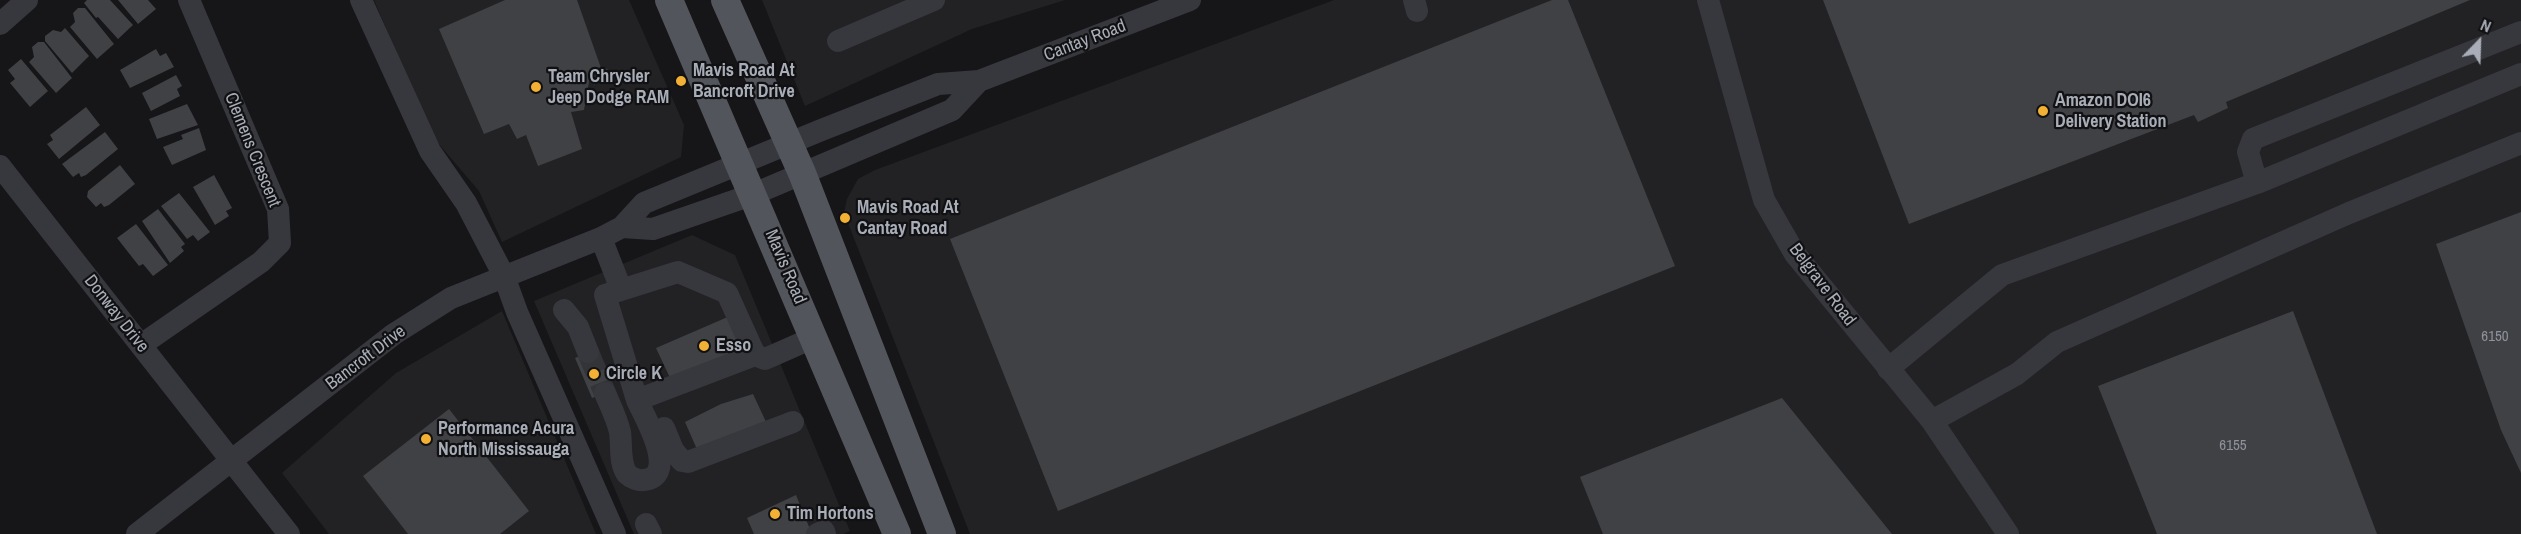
<!DOCTYPE html>
<style>
body{margin:0}
#map{position:relative;width:2521px;height:534px;overflow:hidden;background:#161618;font-family:"Archivo Narrow",sans-serif}
canvas{display:block}
.north{position:absolute;left:2449px;top:12px;width:60px;height:60px;-webkit-text-stroke:4px #111113;paint-order:stroke;rotate:23deg;font-size:16px;font-weight:700;line-height:24px;text-align:center;color:#a8adb8}
.north::after{content:'';display:block;margin:auto;width:21px;height:27px;background:#a8adb8;clip-path:polygon(50% 0,100% 100%,50% 72%,0 100%)}
</style>
<div id="map">
<canvas width="2521" height="534"></canvas>
<div class="north">N</div>
</div>
<script>
const ctx = document.querySelector('canvas').getContext('2d');
ctx.lineJoin = 'round';
function paint(path, color) { ctx.fillStyle = color; ctx.fill(path, 'evenodd'); }
function trace(path, color, width, dash) { ctx.strokeStyle = color; ctx.lineWidth = width; ctx.lineCap = dash ? 'butt' : 'round'; ctx.setLineDash(dash || []); ctx.stroke(path); }
function drawText(font, color, halo, rows, align = 'center') {
  ctx.font = font + ' "Archivo Narrow",sans-serif'; ctx.lineWidth = 4.5; ctx.setLineDash([]); ctx.textBaseline = 'middle'; ctx.strokeStyle = halo; ctx.fillStyle = color; for (const [text, x, y, turn = 0] of rows) {
    ctx.save(); ctx.translate(x, y); ctx.rotate((+turn || 0) * Math.PI / 180); ctx.textAlign = isNaN(turn) ? turn : align; if (halo) ctx.strokeText(text, 0, 0); ctx.fillText(text, 0, 0); ctx.restore();
  }
}
const built = new Path2D(`
 M 374,0 L 629,0 L 684,125 L 681,157 L 502,242 L 479,191 L 432,136 Z
 M 762,0 L 1065,0 L 972,29 L 805,106 Z
 M 1334,0 L 2521,0 L 2521,534 L 970,534 L 844,213 L 847,199 L 858,179 L 875,170 Z
 M 692,235 L 735,255 L 850,531 L 843,534 L 634,534 L 534,301 Z
 M 502,311 L 596,534 L 329,534 L 282,473 L 396,373 Z`);
const building = new Path2D(`
 M 87,0 L 110,0 L 133,25 L 118,39 L 98,17 L 96,18 L 84,3 Z
 M 118,0 L 148,0 L 156,9 L 138,24 Z
 M 505,0 L 577,0 L 601,68 L 608,69 L 594,85 L 592,77 L 589,82 L 584,110 L 571,112 L 582,149 L 538,166 L 526,135 L 517,139 L 509,124 L 484,134 L 439,29 Z
 M 1552,0 L 1568,0 L 1675,266 L 1058,511 L 950,239 Z
 M 1823,0 L 2470,0 L 2226,102 L 2228,108 L 2198,122 L 2194,115 L 1909,224 Z
 M 78,8 L 85,8 L 114,44 L 97,59 L 70,27 L 75,22 L 73,13 Z
 M 65,28 L 89,56 L 72,73 L 45,41 L 45,36 L 53,30 L 61,32 Z
 M 38,42 L 44,42 L 72,78 L 56,93 L 29,62 L 34,57 L 32,47 Z
 M 156,49 L 160,56 L 166,53 L 174,67 L 130,88 L 120,70 Z
 M 21,59 L 48,91 L 30,107 L 10,83 L 15,79 L 8,70 Z
 M 176,75 L 182,86 L 177,89 L 180,96 L 151,111 L 142,93 Z
 M 187,104 L 198,125 L 157,139 L 149,119 Z
 M 86,107 L 100,125 L 59,159 L 47,144 L 53,140 L 50,135 Z
 M 199,128 L 206,150 L 172,165 L 163,147 L 183,139 L 181,135 Z
 M 105,132 L 118,149 L 86,175 L 81,177 L 79,173 L 73,177 L 62,164 Z
 M 120,165 L 135,184 L 109,205 L 104,207 L 101,203 L 96,207 L 87,197 L 88,191 Z
 M 214,175 L 232,208 L 226,211 L 229,216 L 215,225 L 193,187 Z
 M 179,193 L 210,232 L 198,241 L 193,235 L 187,239 L 161,206 Z
 M 158,209 L 185,244 L 181,247 L 184,251 L 170,263 L 142,221 Z
 M 2521,212 L 2521,473 L 2501,430 L 2436,244 Z
 M 136,224 L 168,265 L 153,276 L 143,264 L 139,266 L 117,238 Z
 M 2293,311 L 2377,534 L 2157,534 L 2098,386 Z
 M 730,316 L 745,350 L 672,382 L 656,348 Z
 M 596,349 L 613,390 L 592,398 L 575,358 Z
 M 753,394 L 767,424 L 699,454 L 685,422 L 721,404 Z
 M 1782,398 L 1892,534 L 1603,534 L 1580,477 Z
 M 449,409 L 529,511 L 500,534 L 408,534 L 363,476 Z
 M 796,495 L 812,534 L 754,534 L 747,518 Z`);
const minorTunnel = new Path2D(`
 M 588,352 L 605,393`);
const minor = new Path2D(`
 M 361,0 L 430,151 L 466,203 L 504,276 L 517,312 L 615,534
 M 1414,0 L 1417,11
 M 1708,0 L 1764,200 L 1795,254 L 1932,421 L 2008,534
 M 0,24 L 27,0
 M 838,41 L 934,0
 M 0,166 L 289,534
 M 2257,183 L 2248,152 L 2253,139 L 2521,32
 M 622,227 L 653,229 L 754,194 L 952,110 L 979,81
 M 601,238 L 621,289
 M 564,310 L 578,327 L 588,352
 M 141,345 L 261,262 L 280,243 L 278,209 L 189,0
 M 755,355 L 727,293 L 678,272 L 605,295 L 637,400 L 755,355 L 765,359 L 815,337
 M 1888,369 L 2002,275 L 2257,183 L 2521,74
 M 605,393 C 610,405 617,419 620,432 C 622,445 619,463 627,474 C 631,478 639,481 644,480 C 680,476 644,416 637,400
 M 1932,421 L 2017,374 L 2057,342 L 2349,213 L 2521,143
 M 664,428 L 673,450 L 682,461 L 688,462 L 793,422
 M 646,524 L 651,534
 M 137,534 L 394,334 L 451,298 L 601,238 L 622,227 L 644,203 L 819,131 L 938,84 L 979,81 L 1190,0
 M 817,534 L 824,531 L 825,534`);
const major = new Path2D(`
 M 669,0 L 897,534
 M 725,0 L 802,173 L 942,534`);
const markers = [
 [681,81,6,"#f2b134"],
 [536,87,6,"#f2b134"],
 [2043,111,6,"#f2b134"],
 [845,218,6,"#f2b134"],
 [704,346,6,"#f2b134"],
 [594,374,6,"#f2b134"],
 [426,439,6,"#f2b134"],
 [775,514,6,"#f2b134"]
];
const numberNames = [
 ["6150",2495,337],
 ["6155",2233,446]
];
const streetNames = [
 ["Cantay Road",1085,41,-21],
 ["Clemens Crescent",252,150,68],
 ["Mavis Road",785,267,67],
 ["Belgrave Road",1822,285,53],
 ["Donway Drive",116,314,52],
 ["Bancroft Drive",366,358,-37]
];
const poiNames = [
 ["Mavis Road At",693,71],
 ["Bancroft Drive",693,92],
 ["Team Chrysler",548,77],
 ["Jeep Dodge RAM",548,98],
 ["Amazon DOI6",2055,101],
 ["Delivery Station",2055,122],
 ["Mavis Road At",857,208],
 ["Cantay Road",857,229],
 ["Esso",716,346],
 ["Circle K",606,374],
 ["Performance Acura",438,429],
 ["North Mississauga",438,450],
 ["Tim Hortons",787,514]
];
paint(built, '#222225');
paint(building, '#404145');
trace(minorTunnel, '#333438', 22, [22, 11]);
trace(minor, '#37383d', 22);
trace(major, '#53555c', 28);
for (const [x, y, r, color] of markers) { const dot = new Path2D(); dot.arc(x, y, r, 0, 2 * Math.PI); ctx.fillStyle = color; ctx.fill(dot); trace(dot, '#111113', 2); }
drawText('15px', '#8e929b', null, numberNames);
drawText('18px', '#a8adb8', '#111113', streetNames);
drawText('bold 18px', '#a8adb8', '#111113', poiNames, 'left');
</script>
